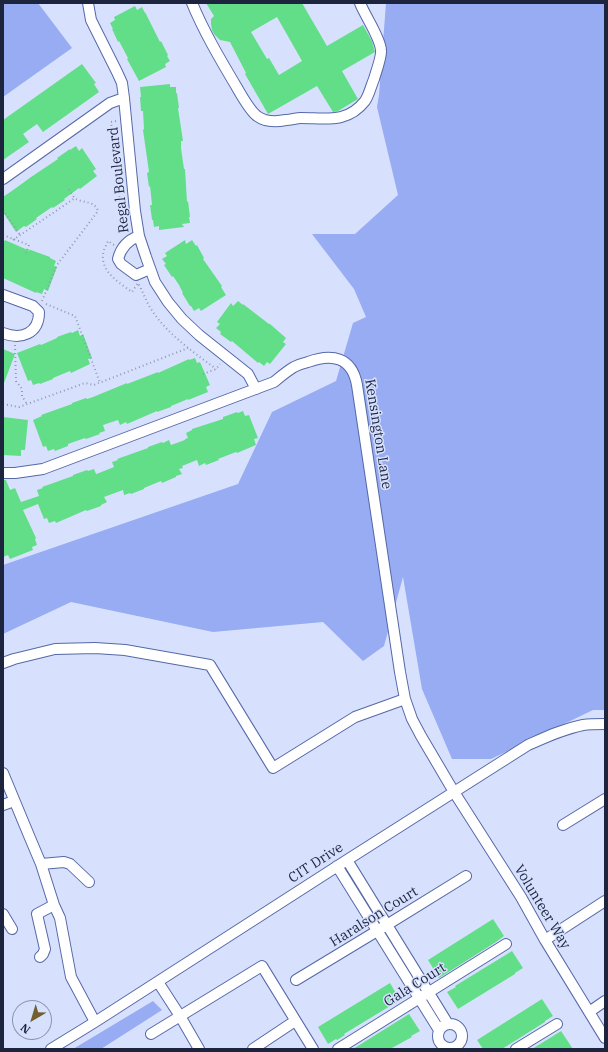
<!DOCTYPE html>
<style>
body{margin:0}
#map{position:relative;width:608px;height:1052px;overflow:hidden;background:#d7e1fe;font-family:"IBM Plex Serif",serif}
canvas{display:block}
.frame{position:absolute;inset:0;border:4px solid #1c243e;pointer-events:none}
.north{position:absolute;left:12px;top:1000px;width:40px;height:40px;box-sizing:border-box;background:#d7e1fe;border:1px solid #8c95b1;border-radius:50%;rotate:218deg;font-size:11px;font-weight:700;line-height:16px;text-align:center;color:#1c243e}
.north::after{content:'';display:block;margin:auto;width:14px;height:18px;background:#72612f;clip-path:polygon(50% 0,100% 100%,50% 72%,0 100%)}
</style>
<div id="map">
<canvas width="608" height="1052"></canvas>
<div class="frame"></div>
<div class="north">N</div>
</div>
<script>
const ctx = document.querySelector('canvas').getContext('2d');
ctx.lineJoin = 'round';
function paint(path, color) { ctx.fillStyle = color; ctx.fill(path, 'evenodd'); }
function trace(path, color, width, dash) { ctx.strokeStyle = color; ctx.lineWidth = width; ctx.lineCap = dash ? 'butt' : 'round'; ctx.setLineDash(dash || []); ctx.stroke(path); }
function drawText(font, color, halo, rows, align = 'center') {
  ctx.font = font + ' "IBM Plex Serif",serif'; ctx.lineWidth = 3; ctx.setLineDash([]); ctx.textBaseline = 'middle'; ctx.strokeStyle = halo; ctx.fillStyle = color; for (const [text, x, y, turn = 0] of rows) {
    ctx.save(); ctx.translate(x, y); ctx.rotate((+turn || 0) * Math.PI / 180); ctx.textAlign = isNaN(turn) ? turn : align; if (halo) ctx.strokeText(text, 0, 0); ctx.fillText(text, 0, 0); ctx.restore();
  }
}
const green = new Path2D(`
 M 3,3 L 38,3 L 72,48 L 3,97 Z
 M 386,3 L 605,3 L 605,710 L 593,710 L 491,759 L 452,759 L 422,689 L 403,577 L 384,646 L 363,661 L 323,622 L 213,632 L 71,602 L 3,634 L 3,565 L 238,484 L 272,412 L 336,381 L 353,323 L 366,317 L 354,289 L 312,234 L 355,234 L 398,195 L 377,107 L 379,95 Z
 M 153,1001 L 162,1010 L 101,1049 L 73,1049 Z`);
const building = new Path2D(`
 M 206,3 L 302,3 L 327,46 L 363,25 L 372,41 L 375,52 L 342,71 L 358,99 L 338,111 L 333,112 L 317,86 L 268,114 L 245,74 L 246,73 L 230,42 L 220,40 L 214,34 L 212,30 L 211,24 L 211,19 L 214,16 ZM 277,17 L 302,61 L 279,75 L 269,58 L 267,59 L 251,32 Z
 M 135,6 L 137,10 L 142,7 L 145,13 L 145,12 L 160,42 L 161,41 L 168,55 L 167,56 L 170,61 L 165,64 L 166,67 L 139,81 L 127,59 L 128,58 L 119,41 L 118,42 L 112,29 L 113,29 L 110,23 L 115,20 L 114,17 Z
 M 82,64 L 96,83 L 94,84 L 99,92 L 43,132 L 37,124 L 23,134 L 29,142 L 3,160 L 3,120 Z
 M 170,84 L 170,87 L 176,87 L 176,93 L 177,93 L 179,108 L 178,108 L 183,141 L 181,141 L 181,148 L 184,169 L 185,169 L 187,202 L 188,201 L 190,217 L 189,217 L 190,223 L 182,224 L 184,227 L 159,230 L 159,226 L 154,227 L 153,220 L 152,220 L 150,205 L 152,205 L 151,195 L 150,186 L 149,187 L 147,173 L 149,172 L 143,130 L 144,129 L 143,111 L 141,111 L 140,97 L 141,97 L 140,87 Z
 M 76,146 L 79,151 L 82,148 L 96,169 L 93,171 L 97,176 L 80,189 L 79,188 L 64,199 L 65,200 L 53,208 L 52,207 L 36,218 L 37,219 L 26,227 L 24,226 L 16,232 L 3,212 L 3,197 L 16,188 L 31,177 L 58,159 L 57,158 L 70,149 L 70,150 Z
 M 3,240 L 5,241 L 5,240 L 30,251 L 28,249 L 50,257 L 50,258 L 56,261 L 54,266 L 57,267 L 48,291 L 44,289 L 42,294 L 36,292 L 36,293 L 3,278 Z
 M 185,240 L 186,244 L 192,240 L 196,246 L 197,245 L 204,258 L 203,259 L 222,286 L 221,287 L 226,295 L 201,311 L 199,308 L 194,311 L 191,306 L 190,306 L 182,293 L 183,293 L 179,285 L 173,276 L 172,277 L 164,265 L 166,264 L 162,259 L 167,256 L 165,253 Z
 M 238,301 L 243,305 L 243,304 L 269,324 L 270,324 L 286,338 L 283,342 L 286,344 L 270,364 L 267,362 L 264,366 L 259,362 L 258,363 L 232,341 L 231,342 L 220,334 L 221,332 L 216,328 L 220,324 L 217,322 L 231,303 L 233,306 Z
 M 78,330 L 80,336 L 83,334 L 92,358 L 88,359 L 90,364 L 71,373 L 70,371 L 53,378 L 53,379 L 40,384 L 39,383 L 33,385 L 31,380 L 28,381 L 17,353 L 40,344 L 41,345 L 57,338 L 57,337 L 71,332 L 72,333 Z
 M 3,349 L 15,354 L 4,383 L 3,383 Z
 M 195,358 L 197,363 L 200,362 L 210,385 L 206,387 L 208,392 L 188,400 L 188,399 L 171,406 L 171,407 L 157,412 L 157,411 L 127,424 L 126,422 L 120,425 L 118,420 L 103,425 L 105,431 L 99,433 L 100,434 L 86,439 L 85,438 L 68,444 L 68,446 L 55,451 L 54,449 L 48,451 L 46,446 L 43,447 L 33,420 L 42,416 L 41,415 L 72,404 L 72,403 L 86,398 L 87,399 L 93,397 L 127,383 L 127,384 L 158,372 L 158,373 L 189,359 L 189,360 Z
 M 243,411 L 245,416 L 249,415 L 258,438 L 254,439 L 256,445 L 237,453 L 236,452 L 218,459 L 219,460 L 206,465 L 205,463 L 199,466 L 197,460 L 182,466 L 183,468 L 179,469 L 182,474 L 176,476 L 176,477 L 162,483 L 161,481 L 144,488 L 144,489 L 131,494 L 130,493 L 124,495 L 123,490 L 104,497 L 107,502 L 101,505 L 101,506 L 87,511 L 86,510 L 56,523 L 55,521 L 49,523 L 47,518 L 44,519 L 38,504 L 23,510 L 36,538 L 35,539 L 37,545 L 32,547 L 33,550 L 10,559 L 8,555 L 3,557 L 3,480 L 6,480 L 10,490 L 15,488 L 21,502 L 39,496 L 37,490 L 43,488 L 42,487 L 73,476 L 73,475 L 87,470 L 88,471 L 94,469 L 96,474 L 99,473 L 114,467 L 112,462 L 118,460 L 117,459 L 148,448 L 148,447 L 162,442 L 163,443 L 169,440 L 171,445 L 185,440 L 185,439 L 188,438 L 186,433 L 192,430 L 192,429 L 223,419 L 223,417 L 237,412 L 238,413 Z
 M 3,417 L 28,420 L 25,450 L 21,450 L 21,456 L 3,455 Z
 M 493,919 L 504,936 L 496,942 L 439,978 L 428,960 Z
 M 512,951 L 523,968 L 515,973 L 515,974 L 458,1009 L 447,992 L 456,987 L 455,986 Z
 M 390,983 L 400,1000 L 344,1034 L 345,1035 L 337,1040 L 336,1039 L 328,1044 L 318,1027 Z
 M 542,999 L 553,1016 L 545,1021 L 545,1022 L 502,1049 L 483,1049 L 477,1040 Z
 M 409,1014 L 420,1031 L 411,1036 L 412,1037 L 390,1049 L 353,1049 Z
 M 561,1031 L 573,1049 L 532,1049 L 553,1036 Z`);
const path = new Path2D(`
 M 116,121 L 111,122 L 121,212 L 125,212
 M 3,210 L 20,235
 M 3,235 L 29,245 L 25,255
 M 13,240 L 75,198
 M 114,245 L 108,241 C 107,244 105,247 104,250 C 98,270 118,282 132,292 L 138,283 C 143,292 146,301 151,309 C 167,334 192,351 216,369
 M 42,301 L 57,265 L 98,211 C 95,201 84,203 76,199 C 73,197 71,192 68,189
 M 46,304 L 75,316 L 100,383
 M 15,345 L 16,381 L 22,389 L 22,396 L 27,404
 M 203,374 L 216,369 L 220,364
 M 3,404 L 19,407 L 85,383 L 94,385 L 188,348`);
const minor = new Path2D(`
 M 88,3 L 91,20 L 117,72 L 122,83 L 124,98 L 135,211 L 139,236 L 146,257 L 155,282 L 168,302 L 182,319 L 199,335 L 248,374 L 256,389
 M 192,3 C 204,32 220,59 236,86 C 240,93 250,111 257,116 C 265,122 276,122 286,120 C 291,120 296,118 301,118 C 325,118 347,124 365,101 C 369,95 371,86 374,79 C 376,72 382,56 381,50 C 380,37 365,16 360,3
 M 3,179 L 110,103 L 124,98
 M 139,236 C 128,240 121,247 118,259 L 121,264 L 136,275 L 150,269
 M 3,295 L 33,306 L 39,312 C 39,334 21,340 3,333
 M 3,473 L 15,473 L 43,469 L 274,382 C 280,377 287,371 294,367 C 298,365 304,363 308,362 C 332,353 352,357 357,385 L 400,672 L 405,699 L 412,719 L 421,736 L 454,792 L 521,897 L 545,940 L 605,1038
 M 3,663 L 14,659 L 55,649 L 95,648 L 125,650 L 210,665 L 273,768 L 355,717 L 405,699
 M 3,773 L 30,838 L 41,864 L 54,905 L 60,918 L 71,977 L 95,1022
 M 3,805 L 14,801
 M 563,825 L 605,799
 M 347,860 L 448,1024
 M 41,864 L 64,862 L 70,864 L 89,882
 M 337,866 L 439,1030
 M 3,914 L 12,929
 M 545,940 L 605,901
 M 40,957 L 43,954 L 45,949 L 37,914 L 54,905
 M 296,980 L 377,931 L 466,876
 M 158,982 L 180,1016 L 199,1049
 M 589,1012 L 605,1001
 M438 1036a12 12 0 1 1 24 0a12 12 0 1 1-24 0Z
 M 151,1034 L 262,966 L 313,1049
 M 51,1049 L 95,1022 L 347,860 L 528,745 C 546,737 563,729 583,725 C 590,724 598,724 605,724
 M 253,1049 L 295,1021
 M 338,1049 L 506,944
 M 516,1049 L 557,1024`);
const streetNames = [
 ["Regal Boulevard",119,180,-96],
 ["Kensington Lane",378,434,81],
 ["CIT Drive",316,863,-33],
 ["Volunteer Way",542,907,59],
 ["Haralson Court",374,917,-32],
 ["Gala Court",415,985,-32]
];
paint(green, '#97acf2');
paint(building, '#62de88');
trace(minor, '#5668a7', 12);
trace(path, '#9099b5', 2, [1, 3]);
trace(minor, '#fff', 10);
drawText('14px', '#1c243e', '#d7e1fe', streetNames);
</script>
